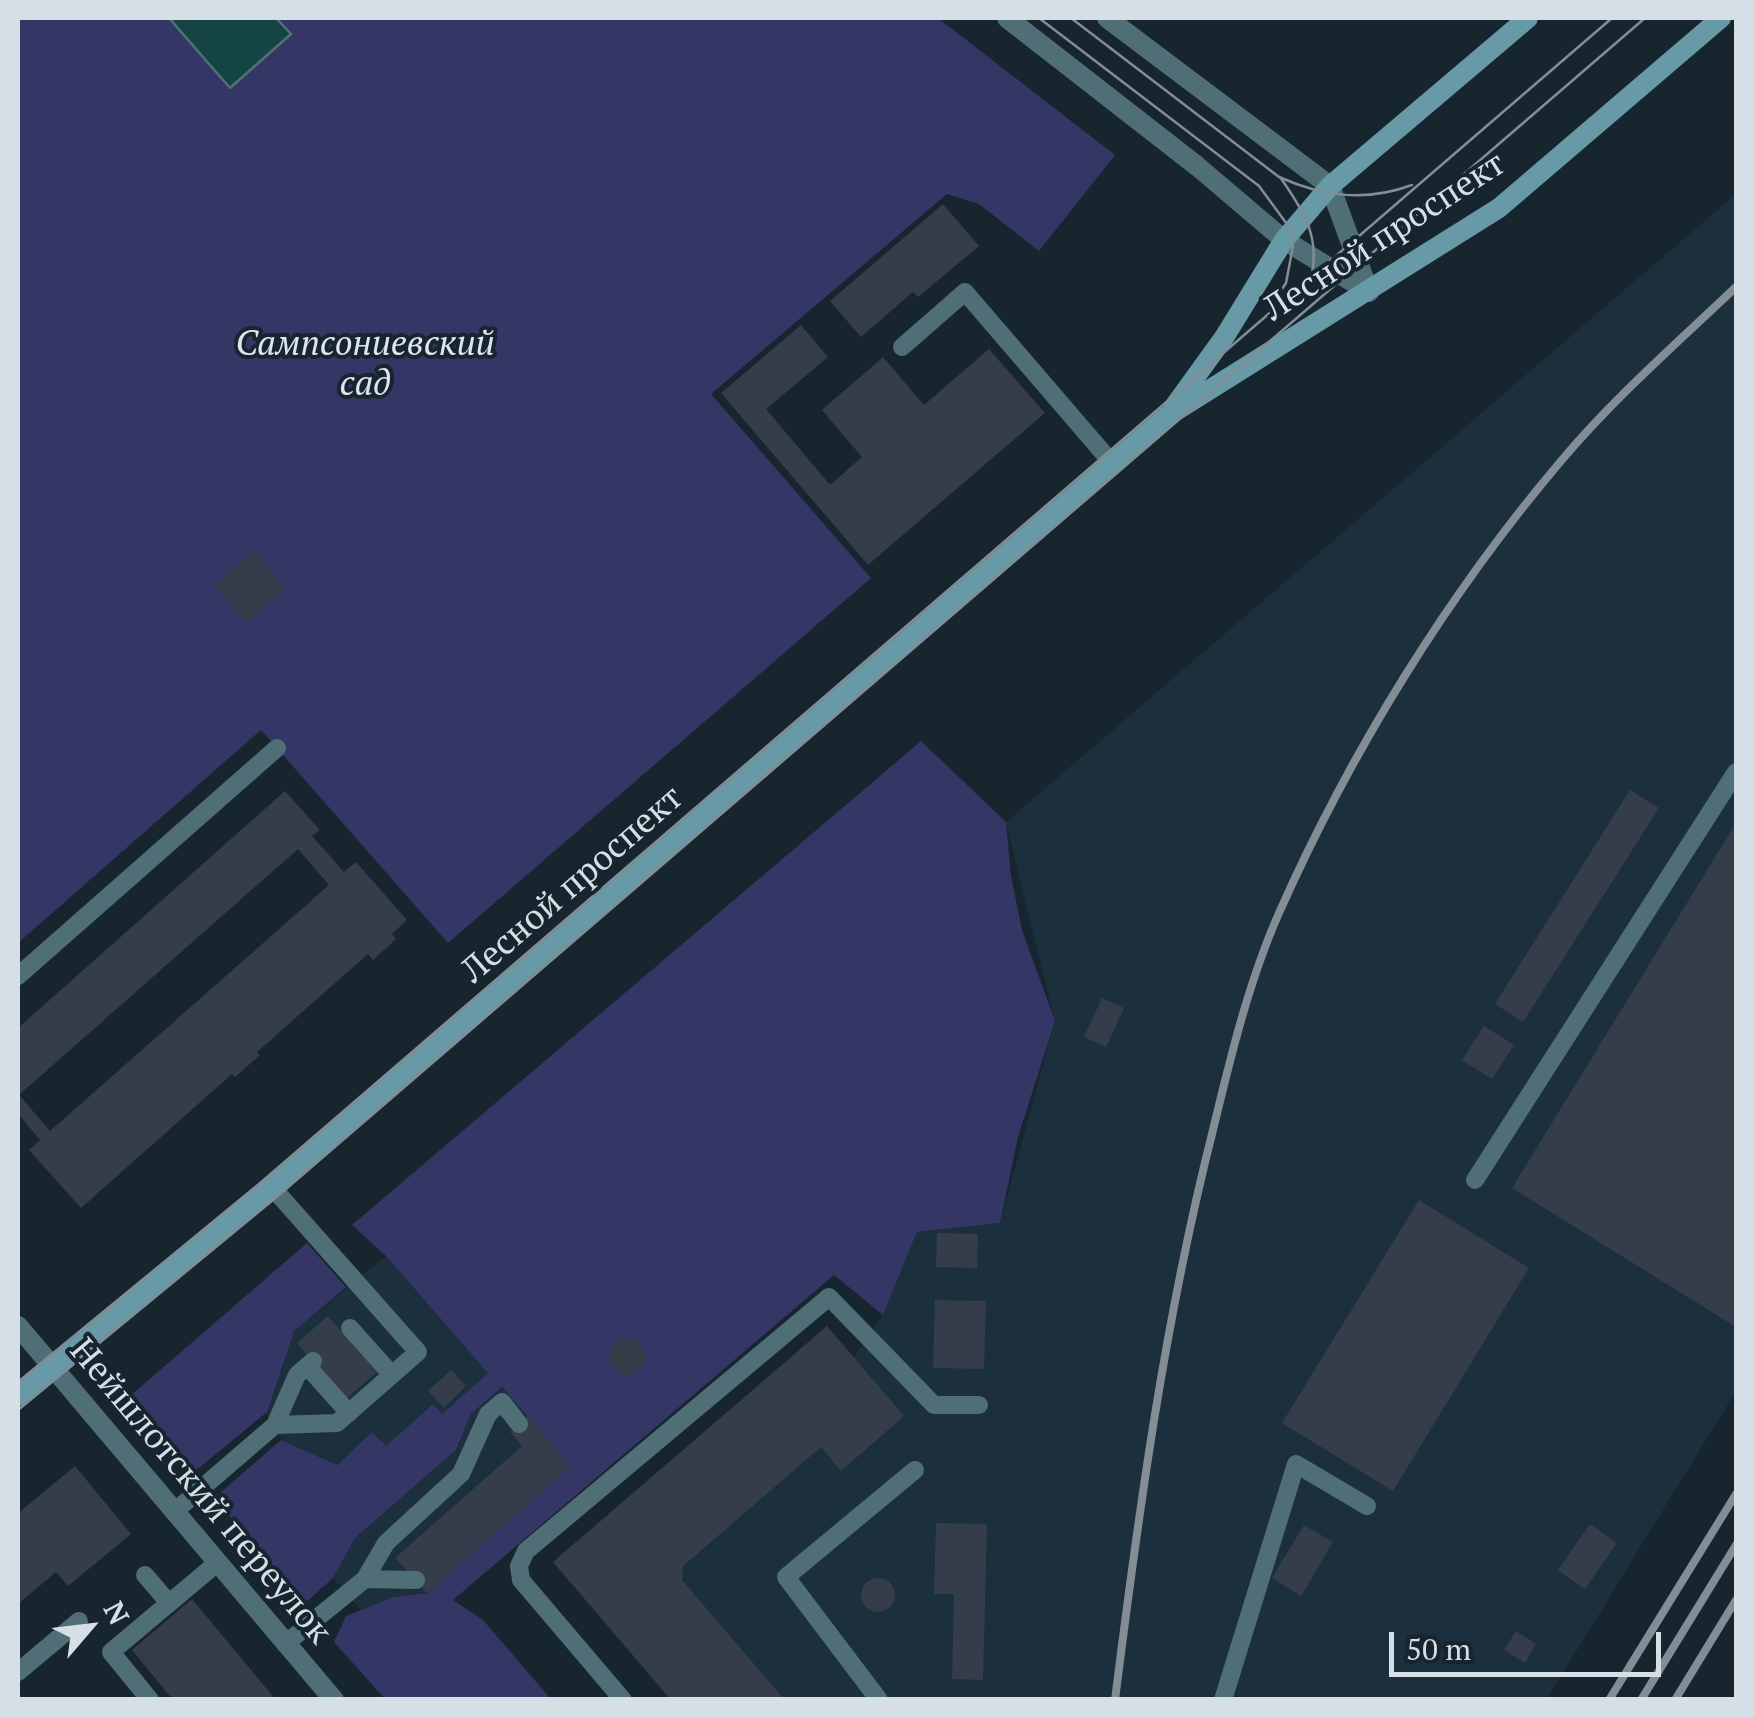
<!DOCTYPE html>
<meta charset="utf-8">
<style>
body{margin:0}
#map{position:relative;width:1754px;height:1717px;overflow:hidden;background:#17252e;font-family:"PT Serif",serif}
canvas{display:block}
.frame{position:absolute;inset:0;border:20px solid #d6dfe5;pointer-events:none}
.north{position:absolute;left:40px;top:1577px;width:100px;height:100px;-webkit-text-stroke:8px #17252e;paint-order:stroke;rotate:62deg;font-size:28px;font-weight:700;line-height:40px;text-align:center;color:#d6dfe5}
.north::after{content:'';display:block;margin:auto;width:35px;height:45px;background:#d6dfe5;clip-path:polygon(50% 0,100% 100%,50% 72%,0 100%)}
.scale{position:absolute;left:1389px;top:1632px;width:272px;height:45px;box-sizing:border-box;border:5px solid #d6dfe5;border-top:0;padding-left:12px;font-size:30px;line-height:35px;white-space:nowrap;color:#d6dfe5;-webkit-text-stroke:8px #17252e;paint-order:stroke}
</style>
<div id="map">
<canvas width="1754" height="1717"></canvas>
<div class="frame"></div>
<div class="north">N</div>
<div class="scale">50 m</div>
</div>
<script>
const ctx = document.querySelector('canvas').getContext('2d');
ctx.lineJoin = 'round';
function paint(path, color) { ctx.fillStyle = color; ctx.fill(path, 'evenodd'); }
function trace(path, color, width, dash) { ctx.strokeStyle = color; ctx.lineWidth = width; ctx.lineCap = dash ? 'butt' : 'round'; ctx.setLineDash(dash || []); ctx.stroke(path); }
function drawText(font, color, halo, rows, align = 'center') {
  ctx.font = font + ' "PT Serif",serif'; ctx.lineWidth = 8; ctx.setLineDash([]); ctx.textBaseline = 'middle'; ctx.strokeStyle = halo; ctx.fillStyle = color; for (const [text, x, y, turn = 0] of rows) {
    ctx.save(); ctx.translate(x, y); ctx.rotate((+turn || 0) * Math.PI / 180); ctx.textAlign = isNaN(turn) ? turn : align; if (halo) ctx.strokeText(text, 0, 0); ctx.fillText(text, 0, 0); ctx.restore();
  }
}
const built = new Path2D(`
 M 1736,194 L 1736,1391 L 1547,1699 L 671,1699 L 553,1562 L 827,1326 L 854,1357 L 883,1315 L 917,1232 L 1000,1223 L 1055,1021 L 1006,822 Z
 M 386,1256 L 489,1373 L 442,1414 L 433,1405 L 385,1447 L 372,1433 L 336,1465 L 281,1440 L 267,1412 L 294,1330 Z
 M 503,1387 L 571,1466 L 427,1593 L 394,1597 L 361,1610 L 333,1578 L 355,1538 L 456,1450 L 471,1414 Z`);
const green = new Path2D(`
 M 18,18 L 938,18 L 1115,155 L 1039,251 L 979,204 L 947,194 L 711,394 L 871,578 L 448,943 L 261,730 L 18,943 Z
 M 921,741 L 1006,822 L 1011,876 L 1022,930 L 1055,1021 L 1018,1137 L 1000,1223 L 917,1232 L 883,1315 L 834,1275 L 453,1600 L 483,1620 L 551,1699 L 385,1699 L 334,1642 L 346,1616 L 394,1597 L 427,1593 L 571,1466 L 502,1387 L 471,1414 L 456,1450 L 355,1538 L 333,1578 L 305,1603 L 214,1498 L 281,1440 L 337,1465 L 372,1432 L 386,1446 L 433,1404 L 442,1414 L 488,1373 L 386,1256 L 352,1225 Z
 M 307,1243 L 346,1287 L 294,1331 L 267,1412 L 194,1472 L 130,1396 Z`);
const water = new Path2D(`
 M 169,18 L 276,18 L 291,34 L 230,88 Z`);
const building = new Path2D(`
 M 943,204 L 979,246 L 918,297 L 913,292 L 861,337 L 830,301 Z
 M 801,325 L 828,357 L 766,409 L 830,485 L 862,457 L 822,410 L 883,357 L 924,405 L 989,349 L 1045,413 L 868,565 L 721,393 Z
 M 254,551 L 286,589 L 246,622 L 214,585 Z
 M 1630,790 L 1659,808 L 1523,1022 L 1495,1004 Z
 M 285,791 L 320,830 L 312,836 L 344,872 L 356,862 L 407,920 L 392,934 L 396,939 L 373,960 L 368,954 L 257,1052 L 260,1055 L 235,1077 L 232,1074 L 81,1208 L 29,1150 L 40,1140 L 18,1114 L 18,1028 ZM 298,849 L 329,885 L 50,1131 L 19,1095 Z
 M 1736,823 L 1736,1327 L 1512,1188 Z
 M 1102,998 L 1124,1008 L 1106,1047 L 1084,1037 Z
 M 1484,1026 L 1514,1045 L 1492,1079 L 1462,1060 Z
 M 1419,1200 L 1529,1268 L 1393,1491 L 1282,1423 Z
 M 937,1233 L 978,1234 L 977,1268 L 936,1267 Z
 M 935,1300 L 986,1301 L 984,1369 L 933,1368 Z
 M 328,1316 L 377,1372 L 346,1399 L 297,1343 Z
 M 827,1326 L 904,1416 L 841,1471 L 821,1447 L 683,1566 L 682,1580 L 785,1700 L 671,1700 L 553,1562 Z
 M609 1357a18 18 0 1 1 36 0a18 18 0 1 1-36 0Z
 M 451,1370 L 466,1386 L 444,1408 L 428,1391 Z
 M 528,1416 L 571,1466 L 427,1593 L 395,1558 L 522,1446 L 510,1432 Z
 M 75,1466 L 131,1534 L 68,1586 L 56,1572 L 18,1604 L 18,1513 Z
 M 936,1523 L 987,1524 L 983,1680 L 952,1679 L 954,1594 L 934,1594 Z
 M 1590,1524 L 1617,1543 L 1585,1589 L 1558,1570 Z
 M 1304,1525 L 1333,1542 L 1301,1596 L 1272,1578 Z
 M861 1595a17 17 0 1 1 34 0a17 17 0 1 1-34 0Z
 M 192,1599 L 276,1700 L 173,1700 L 132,1650 Z
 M 1516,1631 L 1536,1644 L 1525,1663 L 1504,1650 Z`);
const service = new Path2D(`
 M 902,347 L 965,292 L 1112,463
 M 18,976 L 277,748
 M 1475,1180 L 1736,772
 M 272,1187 L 418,1352 L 337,1423 L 275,1425
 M 350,1328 L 392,1375
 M 307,1366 L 349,1413
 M 174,1512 L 275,1425 L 297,1375 L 313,1361
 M 145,1575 L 169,1603
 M 365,1579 L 416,1580
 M 285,1644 L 365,1579 L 386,1543 L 461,1474 L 488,1414 L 502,1402 L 519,1424
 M 18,1672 L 79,1621
 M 150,1700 L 111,1652 L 217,1563
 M 623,1700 L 521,1580 L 519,1566 L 526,1551 L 829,1297 L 934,1405 L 979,1405
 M 879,1700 L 786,1577 L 915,1470
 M 1223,1700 L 1296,1464 L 1367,1506`);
const minor = new Path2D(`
 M 18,1326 L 334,1700`);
const tertiary = new Path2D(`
 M 1007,18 L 1197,166 L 1284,240 L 1369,292
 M 1107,18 L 1330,186 L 1369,292`);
const secondary = new Path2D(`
 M 1173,408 L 1225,336 L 1284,240 L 1330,186 L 1528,18
 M 18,1396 L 272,1187 L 1166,417 L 1499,208 L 1721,18`);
const tram = new Path2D(`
 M 1039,18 L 1259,186 L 1292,231 L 1293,246 L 1286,283 L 1273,303
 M 1071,18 L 1279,177 C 1324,197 1366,202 1412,185
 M 1280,177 C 1304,211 1322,239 1310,282
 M 18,1382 L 259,1184 L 1612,18
 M 18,1410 L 279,1195 L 1645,18`);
const rail = new Path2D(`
 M 1115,1700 C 1139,1509 1165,1320 1212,1134 C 1230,1060 1248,983 1279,913 C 1350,753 1448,594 1561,461 C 1614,398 1677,343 1736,287
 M 1609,1700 L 1736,1494
 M 1641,1700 L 1736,1545
 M 1675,1700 L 1736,1600`);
const streetNames = [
 ["Лесной проспект",1385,237,-33],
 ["Лесной проспект",573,885,-41],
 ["Нейшлотский переулок",200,1492,50]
];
const parkNames = [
 ["Сампсониевский",365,345],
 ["сад",365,385]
];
paint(built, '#1b303c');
paint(green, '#343665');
paint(water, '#154444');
trace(water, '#4f7274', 2.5);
paint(building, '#353d4a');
trace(service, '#506e76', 18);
trace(minor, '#506e76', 20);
trace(tertiary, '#506e76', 20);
trace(secondary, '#6899a6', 20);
trace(tram, '#828d95', 2.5);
trace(rail, '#828d95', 8);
drawText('35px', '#d6dfe5', '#17252e', streetNames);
drawText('italic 35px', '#e0e3f3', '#17252e', parkNames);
</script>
